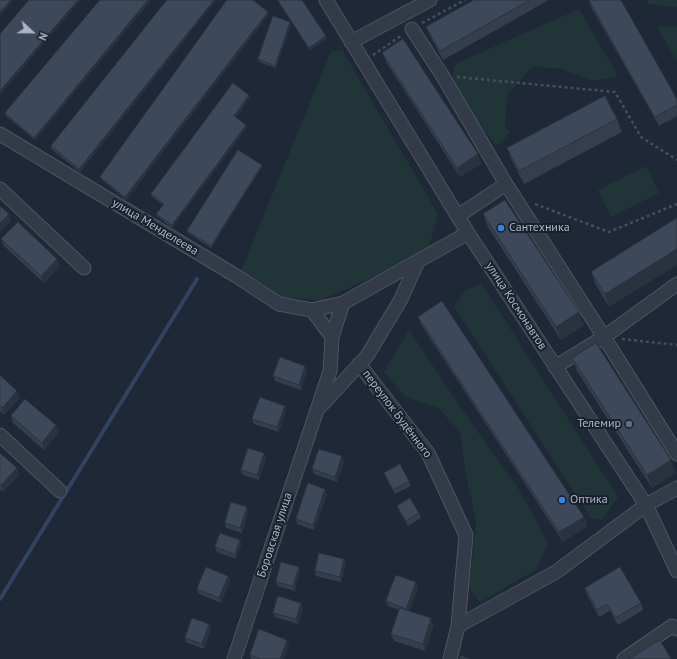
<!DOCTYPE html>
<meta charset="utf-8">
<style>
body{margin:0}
#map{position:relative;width:677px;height:659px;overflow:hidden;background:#1f2837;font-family:"PT Sans",sans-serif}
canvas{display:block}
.north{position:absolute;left:12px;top:12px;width:40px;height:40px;-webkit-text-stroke:3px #18202c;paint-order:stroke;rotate:112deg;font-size:11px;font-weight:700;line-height:16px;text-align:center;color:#adb5c5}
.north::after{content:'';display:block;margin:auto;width:14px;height:18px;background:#adb5c5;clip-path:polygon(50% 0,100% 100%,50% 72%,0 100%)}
</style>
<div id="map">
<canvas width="677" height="659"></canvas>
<div class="north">N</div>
</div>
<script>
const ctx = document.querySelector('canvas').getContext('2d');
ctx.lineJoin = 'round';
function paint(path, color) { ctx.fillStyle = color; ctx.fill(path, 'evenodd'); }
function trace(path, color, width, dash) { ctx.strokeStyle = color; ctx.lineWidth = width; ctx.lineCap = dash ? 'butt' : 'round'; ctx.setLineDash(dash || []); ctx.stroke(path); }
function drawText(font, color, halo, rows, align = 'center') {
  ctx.font = font + ' "PT Sans",sans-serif'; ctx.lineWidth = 4; ctx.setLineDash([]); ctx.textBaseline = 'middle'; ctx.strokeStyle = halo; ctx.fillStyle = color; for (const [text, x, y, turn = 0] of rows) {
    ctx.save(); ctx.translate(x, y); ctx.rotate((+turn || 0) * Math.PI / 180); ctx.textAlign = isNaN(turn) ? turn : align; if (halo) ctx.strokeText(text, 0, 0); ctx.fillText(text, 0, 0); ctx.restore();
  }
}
const green = new Path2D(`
 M 648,0 L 677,0 L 677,7 L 647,4 Z
 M 579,9 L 618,76 L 592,81 L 562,69 L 533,66 L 507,95 L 505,126 L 510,133 L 497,146 L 450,90 L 455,64 Z
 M 677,26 L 677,61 L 657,27 Z
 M 342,50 L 438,214 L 429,247 L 381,273 L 320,301 L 282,297 L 252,276 L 241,271 L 331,51 Z
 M 646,166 L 659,193 L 611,217 L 598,190 Z
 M 481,283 L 618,497 L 602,520 L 590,517 L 454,306 L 465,291 Z
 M 409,330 L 470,421 L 518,488 L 548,543 L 536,570 L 480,602 L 469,589 L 476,522 L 466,473 L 460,432 L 438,408 L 406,397 L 384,372 Z`);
const stream = new Path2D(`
 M 0,599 L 197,279`);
const path = new Path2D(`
 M 422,23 L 465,0
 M 373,55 L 402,35
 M 457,77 L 615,92 L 641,137 L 677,160
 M 535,204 L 609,232 L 677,204
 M 622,339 L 677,345`);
const minor = new Path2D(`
 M 326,0 L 468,233 L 646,505 L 677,571
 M 412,29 L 442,75 L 506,184 L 458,216
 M 351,42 L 430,0
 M 0,134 L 238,277 L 279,304 L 312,310 L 343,303
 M 506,184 L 604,337 L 555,367
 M 0,189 L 84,268
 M 677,284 L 604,337 L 677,454
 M 312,310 L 332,337
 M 359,364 L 428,453 L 466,535 L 458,626 L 450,659
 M 320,407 L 367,356 L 401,299 L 418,261
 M 0,435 L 60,491
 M 458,626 L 556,572 L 646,505 L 677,488
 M 234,659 L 330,371 L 332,337 L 343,303 L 468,233
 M 624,659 L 672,626 L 677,629`);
const wall = new Path2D(`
 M 100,0 L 151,0 L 35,140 L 6,116 L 5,113 Z
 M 167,0 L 216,0 L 80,172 L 51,149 L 51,146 Z
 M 227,0 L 255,0 L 254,1 L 268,12 L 269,14 L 126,200 L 101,179 L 100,177 Z
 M 277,0 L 302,0 L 326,36 L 327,39 L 310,50 Z
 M 474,0 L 549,0 L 443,60 L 430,36 L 426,27 Z
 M 589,0 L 677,99 L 677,116 L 659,126 L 592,9 Z
 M 290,22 L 291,25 L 276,68 L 259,62 L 258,59 Z
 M 382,53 L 478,154 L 481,164 L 460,177 L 386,62 Z
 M 249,95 L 250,97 L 236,117 L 247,127 L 172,228 L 157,216 L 156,214 L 163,205 L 152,197 L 151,194 Z
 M 617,119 L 622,132 L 524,184 L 512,161 L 507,148 Z
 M 262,165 L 262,167 L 211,248 L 188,233 L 187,231 Z
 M 483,214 L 584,325 L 561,340 L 488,227 Z
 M 677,218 L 609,307 L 596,285 L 591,272 Z
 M 1,239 L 60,266 L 44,283 L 4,246 Z
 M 418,317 L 584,517 L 587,526 L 563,542 L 422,326 Z
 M 572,358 L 676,473 L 652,488 L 577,371 Z
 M 307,371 L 301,390 L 275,381 L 273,376 Z
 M 0,375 L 20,398 L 4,415 L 0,411 Z
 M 286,410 L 279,432 L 254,424 L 252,419 Z
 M 11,416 L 56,425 L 59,432 L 44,450 L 13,423 Z
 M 0,453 L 19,475 L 3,492 L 0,489 Z
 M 264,453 L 266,458 L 259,480 L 243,475 L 241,470 Z
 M 344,461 L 337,482 L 314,474 L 312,469 Z
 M 384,473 L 409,481 L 411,486 L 395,494 L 386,478 Z
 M 327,494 L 314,530 L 297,524 L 296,519 Z
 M 397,506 L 419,513 L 421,518 L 408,526 L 399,511 Z
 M 248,512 L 242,533 L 226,528 L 225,523 Z
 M 240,540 L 241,545 L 236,559 L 217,552 L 215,547 Z
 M 346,564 L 341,582 L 316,576 L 315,571 Z
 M 299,567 L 300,571 L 295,591 L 277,586 L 276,582 Z
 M 228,576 L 230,581 L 221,603 L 199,594 L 197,589 Z
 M 416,582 L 418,587 L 409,611 L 434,625 L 425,651 L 394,641 L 391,634 L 399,610 L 388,606 L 386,601 Z
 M 585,588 L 641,603 L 643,610 L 618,625 L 610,611 L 599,617 L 587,595 Z
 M 301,603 L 303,608 L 298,624 L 275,617 L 273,613 Z
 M 209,624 L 211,629 L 204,649 L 186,642 L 185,638 Z
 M 289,644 L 284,659 L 251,659 L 250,655 Z`);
const shadedWall = new Path2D(`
 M 11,0 L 13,0 L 0,16 L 0,12 Z
 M 78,0 L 81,0 L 0,95 L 0,91 Z
 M 148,0 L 151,0 L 35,140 L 34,138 Z
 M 214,0 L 216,0 L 80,172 L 79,169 Z
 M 268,12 L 269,14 L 126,200 L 125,197 Z
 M 290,22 L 291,25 L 276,68 L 275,66 Z
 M 326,36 L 327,39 L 310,50 L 309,48 Z
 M 249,95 L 250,97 L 235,118 L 234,116 Z
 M 246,125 L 247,127 L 172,228 L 172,225 Z
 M 478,154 L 481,164 L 460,177 L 457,168 Z
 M 262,165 L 262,167 L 211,248 L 211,246 Z
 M 9,214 L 11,221 L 0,233 L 0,223 Z
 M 677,249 L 677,265 L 609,307 L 605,294 Z
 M 57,259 L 60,266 L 44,283 L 41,276 Z
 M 579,312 L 584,325 L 561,340 L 556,327 Z
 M 305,366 L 307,371 L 301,390 L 299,385 Z
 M 17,391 L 20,398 L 4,415 L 2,408 Z
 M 285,406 L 286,410 L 279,432 L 277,427 Z
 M 56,425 L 59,432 L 44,450 L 42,443 Z
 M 264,453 L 266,458 L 259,480 L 257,475 Z
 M 342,456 L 344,461 L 337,482 L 335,477 Z
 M 671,460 L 676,473 L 652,488 L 647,475 Z
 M 17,468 L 19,475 L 3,492 L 1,485 Z
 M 325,489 L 327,494 L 314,530 L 313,525 Z
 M 247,507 L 248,512 L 242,533 L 240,528 Z
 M 584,517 L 587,526 L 563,542 L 559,532 Z
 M 240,540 L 241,545 L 236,559 L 235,554 Z
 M 344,559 L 346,564 L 341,582 L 340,577 Z
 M 299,567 L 300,571 L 295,591 L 293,586 Z
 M 228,576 L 230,581 L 221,603 L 219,598 Z
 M 416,582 L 418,587 L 408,613 L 406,609 Z
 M 301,603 L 303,608 L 298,624 L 296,619 Z
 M 431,618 L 434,625 L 425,651 L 423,644 Z
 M 209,624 L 211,629 L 204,649 L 202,644 Z
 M 287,640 L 289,644 L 284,659 L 280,659 Z`);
const building = new Path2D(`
 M 0,0 L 11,0 L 0,12 Z
 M 29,0 L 78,0 L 0,91 L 0,34 Z
 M 100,0 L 148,0 L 34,138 L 5,113 Z
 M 167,0 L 214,0 L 79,169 L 51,146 Z
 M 227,0 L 253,0 L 268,12 L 125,197 L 100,177 Z
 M 278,0 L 302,0 L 326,36 L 309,48 Z
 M 474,0 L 530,0 L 440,51 L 426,27 Z
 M 589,0 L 621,0 L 677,99 L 677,105 L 655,117 Z
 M 273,16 L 290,22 L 275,66 L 258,59 Z
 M 403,39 L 478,154 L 457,168 L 382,53 Z
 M 233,83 L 249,95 L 234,116 L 246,125 L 172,225 L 156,214 L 164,204 L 151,194 Z
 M 605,96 L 617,119 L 519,171 L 507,148 Z
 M 238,150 L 262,165 L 211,246 L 187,231 Z
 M 505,200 L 579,312 L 556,327 L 483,214 Z
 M 0,206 L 9,214 L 0,223 Z
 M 677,218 L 677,249 L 605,294 L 591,272 Z
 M 18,222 L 57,259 L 41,276 L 1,239 Z
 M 442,301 L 584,517 L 559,532 L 418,317 Z
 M 596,343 L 671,460 L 647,475 L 572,358 Z
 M 280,357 L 305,366 L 299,385 L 273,376 Z
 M 0,375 L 17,391 L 2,408 L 0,406 Z
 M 260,397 L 285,406 L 277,427 L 252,419 Z
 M 25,399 L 56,425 L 42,443 L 11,416 Z
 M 248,448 L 264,453 L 257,475 L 241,470 Z
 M 319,449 L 342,456 L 335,477 L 312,469 Z
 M 0,453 L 17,468 L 1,485 L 0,484 Z
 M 400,464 L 409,481 L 393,490 L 384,473 Z
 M 308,483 L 325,489 L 313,525 L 296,519 Z
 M 410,498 L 419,513 L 406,521 L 397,506 Z
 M 231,502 L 247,507 L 240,528 L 225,523 Z
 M 220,533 L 240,540 L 235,554 L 215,547 Z
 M 319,553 L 344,559 L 340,577 L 315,571 Z
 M 281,562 L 299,567 L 293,586 L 276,582 Z
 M 206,567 L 228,576 L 219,598 L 197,589 Z
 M 620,567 L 641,603 L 615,618 L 607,604 L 597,610 L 585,588 Z
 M 396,575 L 416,582 L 406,609 L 386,601 Z
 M 278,596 L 301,603 L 296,619 L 273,613 Z
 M 400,608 L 431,618 L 423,644 L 391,634 Z
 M 192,618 L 209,624 L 202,644 L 185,638 Z
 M 259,629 L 287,640 L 280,659 L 261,659 L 250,655 Z
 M 660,640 L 671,659 L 629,659 Z
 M 461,656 L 470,659 L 460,659 Z`);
const markers = [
 [501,228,4,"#3f7fe0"],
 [629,424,4,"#5c6f8a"],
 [562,500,4,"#3f7fe0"]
];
const streetNames = [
 ["улица Менделеева",155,227,31],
 ["улица Космонавтов",516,306,57],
 ["переулок Будённого",397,414,53],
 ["Боровская улица",275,535,-72]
];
const poiNames = [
 ["Сантехника",509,228],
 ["Телемир",621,424,"right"],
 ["Оптика",570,500]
];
paint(green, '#213538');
trace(stream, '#32435f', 4);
trace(minor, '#4d5563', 15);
trace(path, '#3f5256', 2.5, [3, 3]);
trace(minor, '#333a48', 13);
paint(wall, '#343e4d');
paint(shadedWall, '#2b323f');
paint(building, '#3d485a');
trace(building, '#2b323f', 1);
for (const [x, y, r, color] of markers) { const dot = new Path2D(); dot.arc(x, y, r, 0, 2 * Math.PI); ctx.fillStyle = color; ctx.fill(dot); trace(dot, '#18202c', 1.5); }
drawText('12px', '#adb5c5', '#18202c', streetNames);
drawText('12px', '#adb5c5', '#18202c', poiNames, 'left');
</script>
